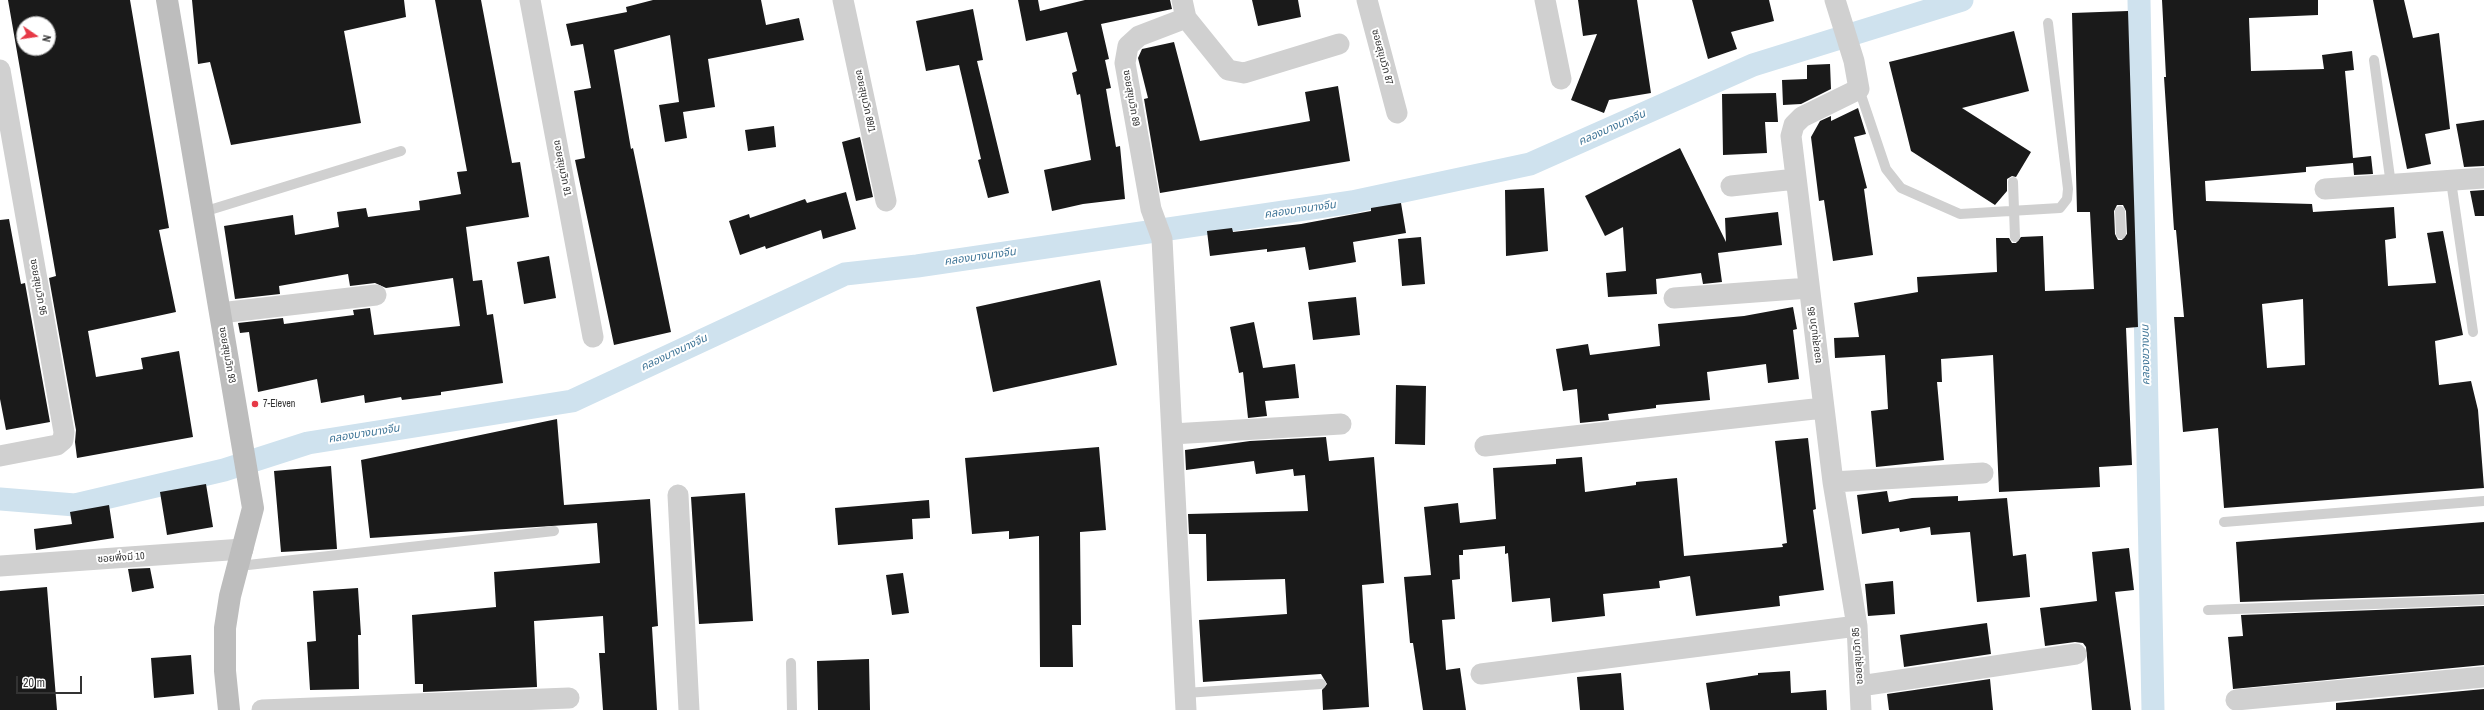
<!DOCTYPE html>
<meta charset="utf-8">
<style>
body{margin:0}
#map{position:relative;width:2484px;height:710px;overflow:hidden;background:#fff;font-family:"Archivo Narrow",sans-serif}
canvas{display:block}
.north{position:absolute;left:16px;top:16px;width:40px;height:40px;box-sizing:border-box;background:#fff;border:1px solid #adadad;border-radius:50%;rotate:103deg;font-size:11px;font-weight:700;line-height:16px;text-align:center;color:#333}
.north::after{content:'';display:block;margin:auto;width:14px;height:18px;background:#e63946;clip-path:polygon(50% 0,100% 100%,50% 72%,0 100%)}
.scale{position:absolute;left:16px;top:676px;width:66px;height:18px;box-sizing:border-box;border:2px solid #333;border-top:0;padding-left:5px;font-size:12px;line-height:14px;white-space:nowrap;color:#333;-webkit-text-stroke:3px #fff;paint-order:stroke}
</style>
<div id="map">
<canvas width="2484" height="710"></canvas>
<div class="north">N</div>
<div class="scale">20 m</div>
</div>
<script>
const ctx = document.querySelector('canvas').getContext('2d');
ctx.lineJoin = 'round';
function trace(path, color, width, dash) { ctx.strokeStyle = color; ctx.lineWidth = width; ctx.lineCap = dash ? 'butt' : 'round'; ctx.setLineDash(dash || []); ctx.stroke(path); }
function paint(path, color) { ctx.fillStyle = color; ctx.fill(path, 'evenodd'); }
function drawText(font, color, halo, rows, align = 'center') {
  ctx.font = font + ' "Archivo Narrow","Noto Sans Thai",sans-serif'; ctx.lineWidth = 4; ctx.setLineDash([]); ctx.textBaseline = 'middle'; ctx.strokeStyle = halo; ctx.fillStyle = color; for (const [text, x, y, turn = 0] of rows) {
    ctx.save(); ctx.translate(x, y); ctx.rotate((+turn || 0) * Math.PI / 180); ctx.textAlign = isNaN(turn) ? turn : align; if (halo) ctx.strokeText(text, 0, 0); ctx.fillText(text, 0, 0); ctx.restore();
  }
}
const canal = new Path2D(`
 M 2139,0 L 2153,710
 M 0,499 L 75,505 L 224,470 L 308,443 L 572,401 L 845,274 L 917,266 L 1352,202 L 1530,164 L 1753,65 L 1962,0`);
const building = new Path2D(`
 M 8,0 L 130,0 L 169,228 L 159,230 L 176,312 L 88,331 L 96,377 L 143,369 L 141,358 L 179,351 L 193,437 L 77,458 L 75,442 L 76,430 L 49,278 L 56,276 ZM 24,24 L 48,24 L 48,48 L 24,48 Z
 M 192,0 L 404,0 L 406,17 L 344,31 L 361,123 L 231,145 L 210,62 L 198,64 Z
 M 435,0 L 481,0 L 512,163 L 520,162 L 529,217 L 466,227 L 473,281 L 482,280 L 487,315 L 493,314 L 503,383 L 441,392 L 441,395 L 402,400 L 401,397 L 365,403 L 364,395 L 321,403 L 317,379 L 258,392 L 249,332 L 240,333 L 238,323 L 283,318 L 284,324 L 354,315 L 353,310 L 370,308 L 374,335 L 460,326 L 453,278 L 386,288 L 375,283 L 350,286 L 348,274 L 279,286 L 280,294 L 235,299 L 224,226 L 293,215 L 295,235 L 339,227 L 337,212 L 366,208 L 368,217 L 420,210 L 419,201 L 461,194 L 457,172 L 467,171 Z
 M 653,0 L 761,0 L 766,25 L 799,18 L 804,40 L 708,59 L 715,107 L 683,112 L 687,138 L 665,142 L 659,105 L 679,102 L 670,35 L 614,50 L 631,149 L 633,148 L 671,332 L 614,345 L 575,160 L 585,158 L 574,91 L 591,88 L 583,44 L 571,46 L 566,24 L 627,12 L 626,7 Z
 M 1018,0 L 1038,0 L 1040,11 L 1085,0 L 1170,0 L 1172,9 L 1101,24 L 1109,59 L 1105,60 L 1111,88 L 1106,89 L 1116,147 L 1120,146 L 1125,199 L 1083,204 L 1052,211 L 1044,170 L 1091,160 L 1080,94 L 1077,95 L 1072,73 L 1077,71 L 1067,32 L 1026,41 Z
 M 1252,0 L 1298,0 L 1301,17 L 1258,26 Z
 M 1578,0 L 1637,0 L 1651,93 L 1609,100 L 1604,113 L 1571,100 L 1597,34 L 1583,36 Z
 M 1692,0 L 1769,0 L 1774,21 L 1731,32 L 1737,49 L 1708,59 Z
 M 2162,0 L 2318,0 L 2318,15 L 2249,18 L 2251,71 L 2324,69 L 2322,55 L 2352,51 L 2354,70 L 2345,71 L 2353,158 L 2371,156 L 2373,174 L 2354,175 L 2353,163 L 2306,167 L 2306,172 L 2205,181 L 2206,201 L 2312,204 L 2313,212 L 2394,207 L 2396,238 L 2385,240 L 2388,286 L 2436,283 L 2427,233 L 2443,231 L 2463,335 L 2435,341 L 2439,385 L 2471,381 L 2478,410 L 2484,488 L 2224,508 L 2218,428 L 2183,432 L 2174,317 L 2184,317 L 2176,230 L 2174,230 L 2164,77 L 2166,77 ZM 2303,299 L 2305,365 L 2267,368 L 2262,304 Z
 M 2373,0 L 2404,0 L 2413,38 L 2439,33 L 2450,129 L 2425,134 L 2431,164 L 2407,169 Z
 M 973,9 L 983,60 L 977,61 L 1009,193 L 988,198 L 978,160 L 981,159 L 959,65 L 926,71 L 916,21 Z
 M 2128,11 L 2138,327 L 2126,328 L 2132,465 L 2099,467 L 2100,487 L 1999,492 L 1993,355 L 1941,359 L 1942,382 L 1937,382 L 1944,460 L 1876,467 L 1871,411 L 1888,409 L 1885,355 L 1835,358 L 1834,338 L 1859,337 L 1854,303 L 1918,292 L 1917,277 L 1997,272 L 1996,238 L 2009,238 L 2012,243 L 2016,243 L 2021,237 L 2043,236 L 2045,291 L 2094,289 L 2090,212 L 2077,212 L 2072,13 ZM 2117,205 L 2123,205 L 2126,211 L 2127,234 L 2122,240 L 2118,240 L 2115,234 L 2114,211 Z
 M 2014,31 L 2029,91 L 1962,108 L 2031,152 L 2016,177 L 2012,176 L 2007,179 L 2007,191 L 1995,205 L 1911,151 L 1889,62 Z
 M 1174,42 L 1200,141 L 1310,121 L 1305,92 L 1338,86 L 1350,161 L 1160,193 L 1144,99 L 1148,98 L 1138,58 L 1142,49 Z
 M 1830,64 L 1831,89 L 1801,104 L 1783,105 L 1782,80 L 1807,79 L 1807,65 Z
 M 1776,93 L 1778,122 L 1765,122 L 1767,153 L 1723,155 L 1722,94 Z
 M 1858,108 L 1866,134 L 1854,137 L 1867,188 L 1864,189 L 1873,255 L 1833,261 L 1824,200 L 1819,201 L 1811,137 L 1820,121 L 1831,116 L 1831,121 Z
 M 2484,120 L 2484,166 L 2464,167 L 2456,124 Z
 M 774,126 L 776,147 L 748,151 L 745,130 Z
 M 860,137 L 873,197 L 856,201 L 842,142 Z
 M 1680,148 L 1726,242 L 1725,218 L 1778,212 L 1782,245 L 1718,253 L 1722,282 L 1703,284 L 1701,273 L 1656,279 L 1657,294 L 1608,297 L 1606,273 L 1626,271 L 1623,227 L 1605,236 L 1585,196 Z
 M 1544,188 L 1548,251 L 1506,256 L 1505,190 Z
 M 2484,190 L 2484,216 L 2475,216 L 2470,191 Z
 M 846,192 L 856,229 L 823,239 L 821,230 L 766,249 L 765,246 L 740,255 L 729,221 L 749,214 L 750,218 L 805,199 L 807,203 Z
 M 1401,203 L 1406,233 L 1353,242 L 1356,262 L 1309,270 L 1305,247 L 1267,252 L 1267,249 L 1210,256 L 1207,231 L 1232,228 L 1233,232 L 1301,224 L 1371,211 L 1371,208 Z
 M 9,219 L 21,284 L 25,283 L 50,422 L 6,430 L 0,399 L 0,220 Z
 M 1421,237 L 1425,284 L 1402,286 L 1398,239 Z
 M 549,256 L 556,298 L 524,304 L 517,262 Z
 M 1100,280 L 1117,365 L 993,392 L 976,307 Z
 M 1356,297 L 1360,335 L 1313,340 L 1308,302 Z
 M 1793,307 L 1797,329 L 1793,330 L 1799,379 L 1768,383 L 1766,364 L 1707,372 L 1710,400 L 1656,405 L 1656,408 L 1608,414 L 1609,420 L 1580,423 L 1577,389 L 1563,391 L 1556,349 L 1588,344 L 1590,355 L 1660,346 L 1658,324 L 1744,316 Z
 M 1254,322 L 1263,368 L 1295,364 L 1299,398 L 1265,401 L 1267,416 L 1248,418 L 1243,372 L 1239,373 L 1230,327 Z
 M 1396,385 L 1426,386 L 1425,445 L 1395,444 Z
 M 557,419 L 564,505 L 650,499 L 658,626 L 652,627 L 657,710 L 603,710 L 599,653 L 605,653 L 603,616 L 534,621 L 537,687 L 423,692 L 423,684 L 415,684 L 412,615 L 496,607 L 494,572 L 600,563 L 597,523 L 370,538 L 361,460 Z
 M 1326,437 L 1329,461 L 1374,457 L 1384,583 L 1362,585 L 1369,707 L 1323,710 L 1322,690 L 1327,684 L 1321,674 L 1203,682 L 1199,620 L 1287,614 L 1285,579 L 1207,581 L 1206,534 L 1189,534 L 1188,514 L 1308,511 L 1305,475 L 1294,476 L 1293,469 L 1256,474 L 1254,461 L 1186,470 L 1185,450 L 1250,441 Z
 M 1808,438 L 1816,509 L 1813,510 L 1824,590 L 1779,596 L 1780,606 L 1696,616 L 1690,576 L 1659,581 L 1660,588 L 1603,594 L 1605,616 L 1552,622 L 1550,598 L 1512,602 L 1508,553 L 1505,554 L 1505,546 L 1463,550 L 1463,555 L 1459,555 L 1460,579 L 1452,580 L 1455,619 L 1442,620 L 1446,670 L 1460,668 L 1466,710 L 1423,710 L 1413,643 L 1410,643 L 1404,577 L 1431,575 L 1424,507 L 1458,503 L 1460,523 L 1496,519 L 1493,468 L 1556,464 L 1556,459 L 1582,457 L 1585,492 L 1636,485 L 1636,482 L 1677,478 L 1684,556 L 1783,547 L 1782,544 L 1787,543 L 1775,441 Z
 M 1099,447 L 1106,530 L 1080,532 L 1081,625 L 1072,625 L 1073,667 L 1040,667 L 1039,536 L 1009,539 L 1009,531 L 972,534 L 965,458 Z
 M 331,466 L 337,549 L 281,552 L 274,471 Z
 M 206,484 L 213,527 L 167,535 L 160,492 Z
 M 1887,491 L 1889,502 L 1912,498 L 1958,496 L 1958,501 L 2007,498 L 2013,556 L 2026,554 L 2030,597 L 1977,602 L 1970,532 L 1931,535 L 1930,527 L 1900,532 L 1899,528 L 1862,534 L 1857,495 Z
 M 745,493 L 753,621 L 699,624 L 691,497 Z
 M 929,500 L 930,518 L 912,519 L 913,539 L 838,545 L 835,508 Z
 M 109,505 L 114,538 L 36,550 L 34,529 L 72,524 L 70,512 Z
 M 2484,522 L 2484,594 L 2240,602 L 2236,542 Z
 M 2129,548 L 2134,590 L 2115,592 L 2131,710 L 2092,710 L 2086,647 L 2083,643 L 2075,642 L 2045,646 L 2040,608 L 2097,601 L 2092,552 Z
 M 150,568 L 154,588 L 132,592 L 128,569 Z
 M 903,573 L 909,613 L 892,615 L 886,575 Z
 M 1893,581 L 1895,614 L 1868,616 L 1865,584 Z
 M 47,587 L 57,710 L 0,710 L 0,591 Z
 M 358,588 L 361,635 L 358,635 L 359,689 L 310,690 L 307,642 L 316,641 L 313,591 Z
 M 2484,606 L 2484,665 L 2233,689 L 2228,637 L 2243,636 L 2241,615 Z
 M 1987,623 L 1991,654 L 1904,667 L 1900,635 Z
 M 191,655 L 194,694 L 154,698 L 151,658 Z
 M 869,659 L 870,710 L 818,710 L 817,661 Z
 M 1790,671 L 1791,693 L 1826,690 L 1827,710 L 1710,710 L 1706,683 L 1758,675 L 1758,673 Z
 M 1621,673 L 1624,710 L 1580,710 L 1577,677 Z
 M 1990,679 L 1993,710 L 1889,710 L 1887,694 Z
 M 2484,689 L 2484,710 L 2336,710 L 2336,703 Z`);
const lane = new Path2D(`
 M 2374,60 L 2391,185
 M 1859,89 L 1886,169 L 1901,188 L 1960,214 L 2060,208 L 2067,199 L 2068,189 L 2048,23
 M 2451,181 L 2473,332
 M 2013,182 L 2015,237
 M 2120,211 L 2121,234
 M 203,212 L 401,151
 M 2224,522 L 2484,501
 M 239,566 L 554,531
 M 2208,610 L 2484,600
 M 791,663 L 792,710
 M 1185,693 L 1321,684`);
const street = new Path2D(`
 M 530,0 L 593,337
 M 843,0 L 886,201
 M 1182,0 L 1186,18 L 1139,36 L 1128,46 L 1125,63 L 1151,209 L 1162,239 L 1186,710
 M 1367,0 L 1397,113
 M 1545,0 L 1561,79
 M 1835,0 L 1854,61 L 1859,89 L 1802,117 L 1794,125 L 1791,136 L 1833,482 L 1857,626 L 1861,710
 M 1186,18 L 1228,70 L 1244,73 L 1339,44
 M 0,70 L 64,432 L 63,440 L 57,445 L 0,456
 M 1731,186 L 1796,179
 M 2325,189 L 2484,178
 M 1674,298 L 1809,288
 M 220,313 L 376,295
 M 1172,434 L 1341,424
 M 1485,446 L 1823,408
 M 1833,482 L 1983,473
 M 678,495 L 689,710
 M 0,566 L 243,549
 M 1481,674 L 1857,626
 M 1860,686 L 2076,654
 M 2236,700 L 2484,677
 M 262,710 L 569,698`);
const secondary = new Path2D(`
 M 167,0 L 253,508 L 230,596 L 225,628 L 225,671 L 229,710`);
const markers = [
 [255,404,4,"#e63946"]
];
const streetNames = [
 ["ซอยสุขุมวิท 87",1382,57,75],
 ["ซอยสุขุมวิท 89",1131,98,80],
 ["ซอยสุขุมวิท 89/1",865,101,78],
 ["ซอยสุขุมวิท 91",562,168,79],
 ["ซอยสุขุมวิท 95",38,287,80],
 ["ซอยสุขุมวิท 85",1815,335,-97],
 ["ซอยสุขุมวิท 93",227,355,80],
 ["ซอยพึ่งมี 10",121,558,-4],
 ["ซอยสุขุมวิท 85",1858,656,-94]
];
const poiNames = [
 ["7-Eleven",263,404]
];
const waterNames = [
 ["คลองบางนางจีน",1612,128,-24],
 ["คลองบางนางจีน",1300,210,-8],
 ["คลองบางนางจีน",980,257,-8],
 ["คลองบางนางจีน",674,353,-25],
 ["คลองขวางบน",2146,355,-91],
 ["คลองบางนางจีน",364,434,-9]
];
trace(canal, '#cfe2ee', 23);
paint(building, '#1a1a1a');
trace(lane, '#d0d0d0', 10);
trace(street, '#d0d0d0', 21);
trace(secondary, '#bdbdbd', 22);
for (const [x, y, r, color] of markers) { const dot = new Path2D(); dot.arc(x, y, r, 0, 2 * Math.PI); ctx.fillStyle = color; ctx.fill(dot); trace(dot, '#fff', 1.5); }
drawText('10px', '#333', '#fff', streetNames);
drawText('10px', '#333', '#fff', poiNames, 'left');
drawText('italic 11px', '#3f7597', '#fff', waterNames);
</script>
